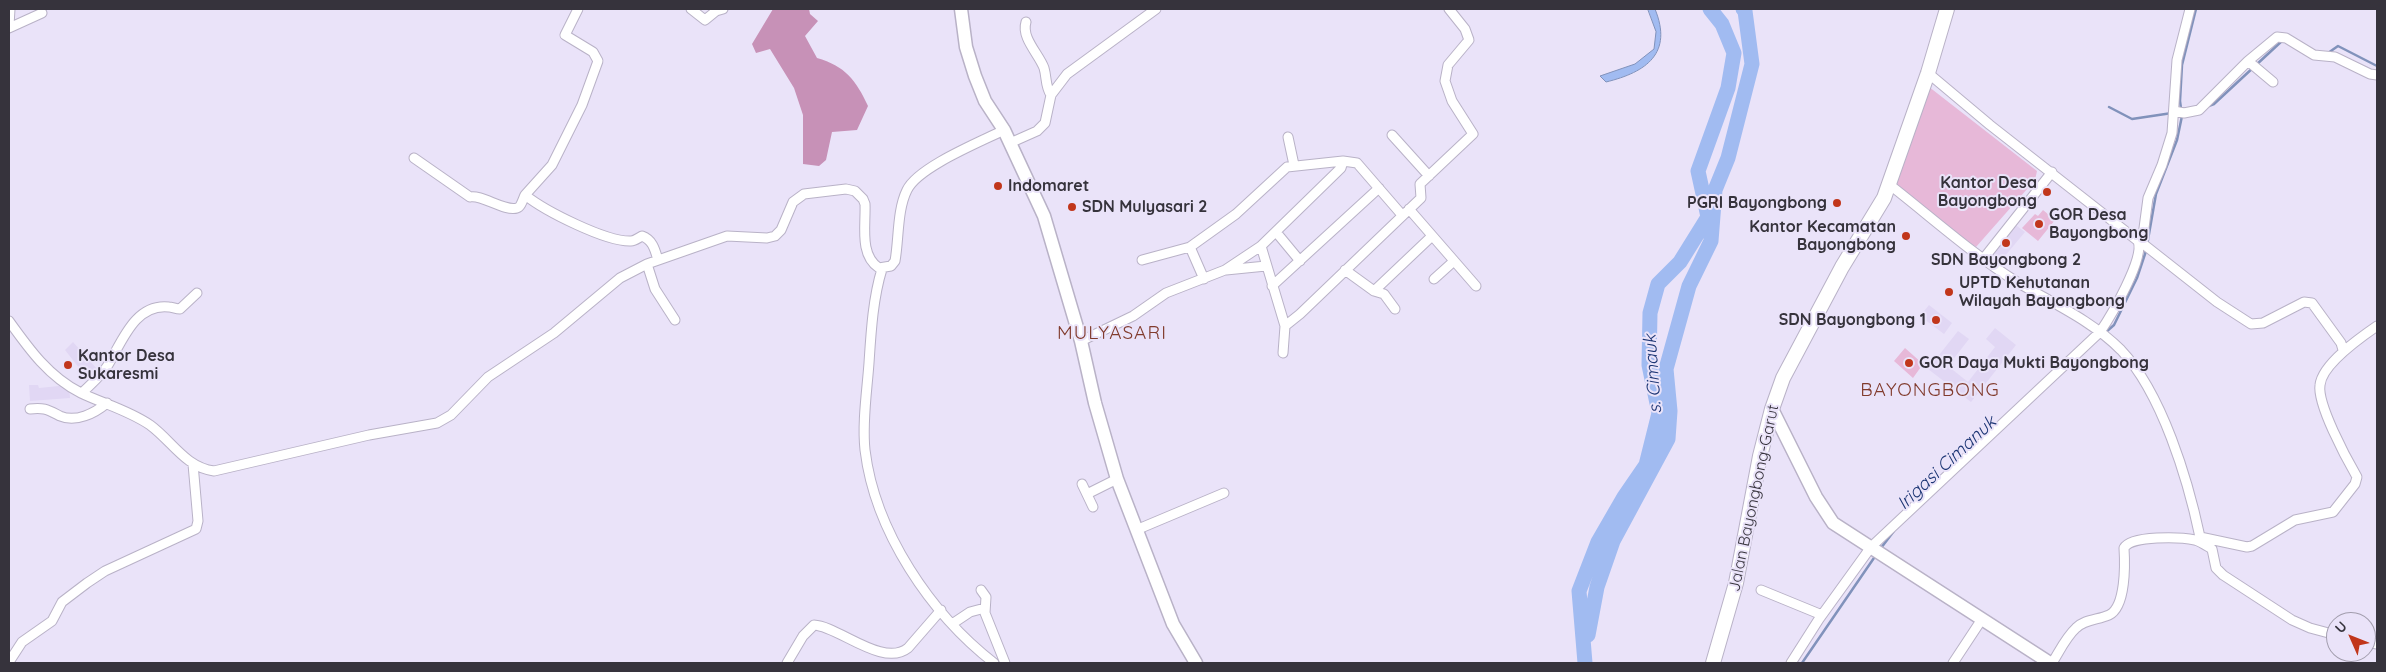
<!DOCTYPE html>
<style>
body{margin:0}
#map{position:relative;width:2386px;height:672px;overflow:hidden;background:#eae3f9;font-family:Quicksand,sans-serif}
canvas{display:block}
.frame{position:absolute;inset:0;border:10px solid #36333c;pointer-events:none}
.north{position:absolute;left:2326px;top:612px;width:50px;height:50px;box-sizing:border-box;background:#eae3f9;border:1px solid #a29dad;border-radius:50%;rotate:314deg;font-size:14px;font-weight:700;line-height:20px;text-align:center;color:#36333c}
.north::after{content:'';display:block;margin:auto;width:18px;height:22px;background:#c1361b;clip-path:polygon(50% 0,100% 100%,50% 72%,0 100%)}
</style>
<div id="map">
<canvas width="2386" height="672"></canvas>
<div class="frame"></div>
<div class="north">U</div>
</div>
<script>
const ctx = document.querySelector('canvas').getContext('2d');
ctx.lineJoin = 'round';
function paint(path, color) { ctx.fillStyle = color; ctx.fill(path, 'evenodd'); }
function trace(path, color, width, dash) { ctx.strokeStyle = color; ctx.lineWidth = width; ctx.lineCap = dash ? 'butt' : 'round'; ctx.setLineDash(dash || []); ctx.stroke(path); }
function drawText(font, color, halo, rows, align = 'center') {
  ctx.font = font + ' Quicksand,sans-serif'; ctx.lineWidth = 4; ctx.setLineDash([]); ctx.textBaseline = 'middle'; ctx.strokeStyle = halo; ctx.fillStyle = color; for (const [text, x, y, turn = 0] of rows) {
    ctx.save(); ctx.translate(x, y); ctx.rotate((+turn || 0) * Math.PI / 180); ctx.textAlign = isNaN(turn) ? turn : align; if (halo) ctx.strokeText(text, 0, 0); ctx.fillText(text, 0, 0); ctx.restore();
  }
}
const built = new Path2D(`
 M 2013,223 L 2025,232 L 1999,263 L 1988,255 Z
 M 1929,305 L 1952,323 L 1944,334 L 1920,316 Z
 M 1995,328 L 2016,345 L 1971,402 L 1928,369 L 1958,331 L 1969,339 L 1948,366 L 1968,382 L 1995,347 L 1986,339 Z
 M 73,342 L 97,369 L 87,378 L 65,350 Z
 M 29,385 L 38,385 L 39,388 L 69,385 L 70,398 L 30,401 Z`);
const green = new Path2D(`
 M 1924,83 L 2037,171 L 2035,180 L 1976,247 L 1888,185 Z
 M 2043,210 L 2055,220 L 2038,241 L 2022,228 L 2035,214 L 2038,216 Z
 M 1905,348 L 1923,364 L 1913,378 L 1894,361 Z`);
const forest = new Path2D(`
 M 773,9 L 809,9 L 810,14 L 818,21 L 805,36 L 817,58 C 845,66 856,80 868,106 L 857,130 L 832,132 L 826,160 L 819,166 L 803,164 L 803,115 L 794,88 L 770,49 L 756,53 L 752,44 Z`);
const water = new Path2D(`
 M 1648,9 L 1655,9 C 1673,53 1647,72 1606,82 L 1600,76 L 1635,64 L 1654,49 L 1656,32 Z`);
const stream = new Path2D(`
 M 2328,53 L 2338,46 L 2377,66
 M 2109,107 L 2132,119 L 2172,113
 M 2206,107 L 2214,104 L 2283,40
 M 2106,332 L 2114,325 L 2137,278 L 2146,251 L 2156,194 L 2177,140 L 2182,116 L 2180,101 L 2182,65 L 2196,9
 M 1881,548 L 1894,531
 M 1802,663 L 1876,555`);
const river = new Path2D(`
 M 1588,635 L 1597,587 L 1613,541 L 1668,439 L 1670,411 L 1666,369 L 1689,286 L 1711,241 L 1715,190 L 1728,158 L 1752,64 L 1745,11 L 1743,9
 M 1585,663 L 1579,591 L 1598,542 L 1624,497 L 1646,465 L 1659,413 L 1649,365 L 1650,313 L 1658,284 L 1680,262 L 1708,217 L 1698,171 L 1728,88 L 1734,53 L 1722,24 L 1710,9`);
const street = new Path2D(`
 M 578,9 L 565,35 L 593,52 L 598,61 L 582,105 L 552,165 L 525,195 C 545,211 606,242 631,241 C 635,241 638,238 642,236 C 653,240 655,250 658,260
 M 691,9 L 705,20 L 716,11 L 723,9
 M 1026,22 C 1021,38 1039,54 1044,68 C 1047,78 1045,86 1051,95
 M 9,26 L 10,9
 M 9,28 L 42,13
 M 2248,61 L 2273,82
 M 2174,111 L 2184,113 L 2199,110 L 2248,61 L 2277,37 L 2286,38 L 2314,55 L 2335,57 L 2370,74 L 2377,75
 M 1392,135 L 1429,176
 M 1288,137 L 1294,165
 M 1010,143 L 1037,131 L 1045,123 L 1051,95 L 1067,74 L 1156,9
 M 414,158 L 470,197 C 481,194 505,212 517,208 C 521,207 523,199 525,195
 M 1343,161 L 1357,163 L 1402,215
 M 1890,185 C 1931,217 1972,254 2017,282 C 2052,303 2091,320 2121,350 C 2162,393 2188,480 2200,537 L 2196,540
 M 1409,209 L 1476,286
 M 1276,232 L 1300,261
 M 2139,242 L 2142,243 L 2148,198 L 2162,165 L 2172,133 L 2177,60 L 2190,9
 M 2142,243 L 2217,302 L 2251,324 L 2263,323 L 2304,302 L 2312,303 L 2341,343 L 2343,350
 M 1261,246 L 1285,326 L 1283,353
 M 1190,247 L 1204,279
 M 1984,258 L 2052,172
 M 647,264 L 655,289 L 675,320
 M 882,269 C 873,298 871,332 869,363 C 867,391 862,422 865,450 C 875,532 931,614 994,663
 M 1226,270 L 1266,266
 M 1345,270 L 1374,291 L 1384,294 L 1395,309
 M 1434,279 L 1454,261
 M 1272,286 L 1379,188
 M 1374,291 L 1432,236
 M 9,321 C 29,349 49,377 81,393 C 104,404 128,410 150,425 C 172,441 185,467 214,471 L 369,435 L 437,423 L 451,415 L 488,377 L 554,333 L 620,278 L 647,264 L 727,236 L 767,238 L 775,236 L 781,230 L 793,202 L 804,194 L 846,189 L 855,191 L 863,199 L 865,204 C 866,225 859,255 879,268 L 891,266 L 895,261 C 899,239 897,210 907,190 C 918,167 980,142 1004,130
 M 1285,326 L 1300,314 L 1421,198 L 1420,184 L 1473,134 L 1452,101 L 1445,81 L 1448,65 L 1469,40 L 1465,29 L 1449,9
 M 1081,341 L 1133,316 L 1166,293 L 1225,270 L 1261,246 L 1341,168 L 1343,161 L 1287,167 L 1236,214 L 1190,247 L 1142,260
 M 82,393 C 91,384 102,375 108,365 C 122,342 135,303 169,307 C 172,307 176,309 180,309 L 197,293
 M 30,409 C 44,407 48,410 60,416 C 76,423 95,413 107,403
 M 1082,484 L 1093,507
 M 1087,494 L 1117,479
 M 1136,530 L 1224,493
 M 2200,537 L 2247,547 L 2252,546 L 2295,520 L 2333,512 L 2355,484 L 2357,477 C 2346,458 2317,404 2320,385 C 2322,364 2361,337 2377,326
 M 981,590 L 986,597 L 985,613 L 1005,663
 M 1761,590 L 1822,615
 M 952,624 L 970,612 L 985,608
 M 2366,642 L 2377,644
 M 9,662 L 22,642 L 52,621 L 62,602 L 87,583 L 105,571 L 196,529 L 198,521 L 193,464
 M 787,663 L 803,636 L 814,625 C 838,626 883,668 908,648 L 941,610
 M 1791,663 L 1819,619 L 1871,547 L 2100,332 C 2111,316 2145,258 2138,241 L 1990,125 L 1928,73
 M 1953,663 L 1982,619
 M 2052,663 C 2059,652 2066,637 2076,628 C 2085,619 2098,620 2109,615 C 2126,607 2125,564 2124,548 C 2131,535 2181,537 2195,540 C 2200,541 2207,546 2212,549 L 2216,568 L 2223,575 L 2292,620 L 2310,628 L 2336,635`);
const secondary = new Path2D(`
 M 961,9 L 966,47 L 975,76 L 985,101 L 1004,130 L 1044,216 L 1081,341 L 1095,403 L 1117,479 L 1173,624 L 1196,663
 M 1772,409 L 1816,497 L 1833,523 L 2050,663`);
const primary = new Path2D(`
 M 1713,663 L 1736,583 L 1760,456 L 1772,409 L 1783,378 L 1842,267 L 1884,198 L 1928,73 L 1947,9`);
const markers = [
 [998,186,5,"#c1361b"],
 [2047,192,5,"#c1361b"],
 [1837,203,5,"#c1361b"],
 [1072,207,5,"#c1361b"],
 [2039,224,5,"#c1361b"],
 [1906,236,5,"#c1361b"],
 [2006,243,5,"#c1361b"],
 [1949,292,5,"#c1361b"],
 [1936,320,5,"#c1361b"],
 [1909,363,5,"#c1361b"],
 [68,365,5,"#c1361b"]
];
const poiNames = [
 ["Kantor Desa",2037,183,"right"],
 ["Bayongbong",2037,201,"right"],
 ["Indomaret",1008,186],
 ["PGRI Bayongbong",1827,203,"right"],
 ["SDN Mulyasari 2",1082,207],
 ["GOR Desa",2049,215],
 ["Bayongbong",2049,233],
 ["Kantor Kecamatan",1896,227,"right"],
 ["Bayongbong",1896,245,"right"],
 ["SDN Bayongbong 2",2006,260,"center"],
 ["UPTD Kehutanan",1959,283],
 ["Wilayah Bayongbong",1959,301],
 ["SDN Bayongbong 1",1926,320,"right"],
 ["Kantor Desa",78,356],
 ["Sukaresmi",78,374],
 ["GOR Daya Mukti Bayongbong",1919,363]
];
const streetNames = [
 ["Jalan Bayongbong-Garut",1754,498,-78]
];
const waterNames = [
 ["s. Cimauk",1653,374,-94],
 ["Irigasi Cimanuk",1947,463,-43]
];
const quarterNames = [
 ["MULYASARI",1112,333],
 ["BAYONGBONG",1930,390]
];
paint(built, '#e1d7f4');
paint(green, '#e7b8d8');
paint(forest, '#c791b7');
paint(water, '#a1bbf1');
trace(water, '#8192bb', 1);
trace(stream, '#8192bb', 2.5);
trace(river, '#a1bbf1', 15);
trace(street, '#b9b2c7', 11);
trace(secondary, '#b9b2c7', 15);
trace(primary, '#b9b2c7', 16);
trace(street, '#fff', 9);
trace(secondary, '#fff', 12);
trace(primary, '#fff', 14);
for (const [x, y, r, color] of markers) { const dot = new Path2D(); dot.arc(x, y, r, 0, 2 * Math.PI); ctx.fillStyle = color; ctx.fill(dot); trace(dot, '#eae3f9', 2); }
drawText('bold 16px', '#36333c', '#eae3f9', poiNames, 'left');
drawText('16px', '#36333c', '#eae3f9', streetNames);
drawText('italic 18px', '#1c3574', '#eae3f9', waterNames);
ctx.letterSpacing = '1px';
drawText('19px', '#813b2d', '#eae3f9', quarterNames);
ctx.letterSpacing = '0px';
</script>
